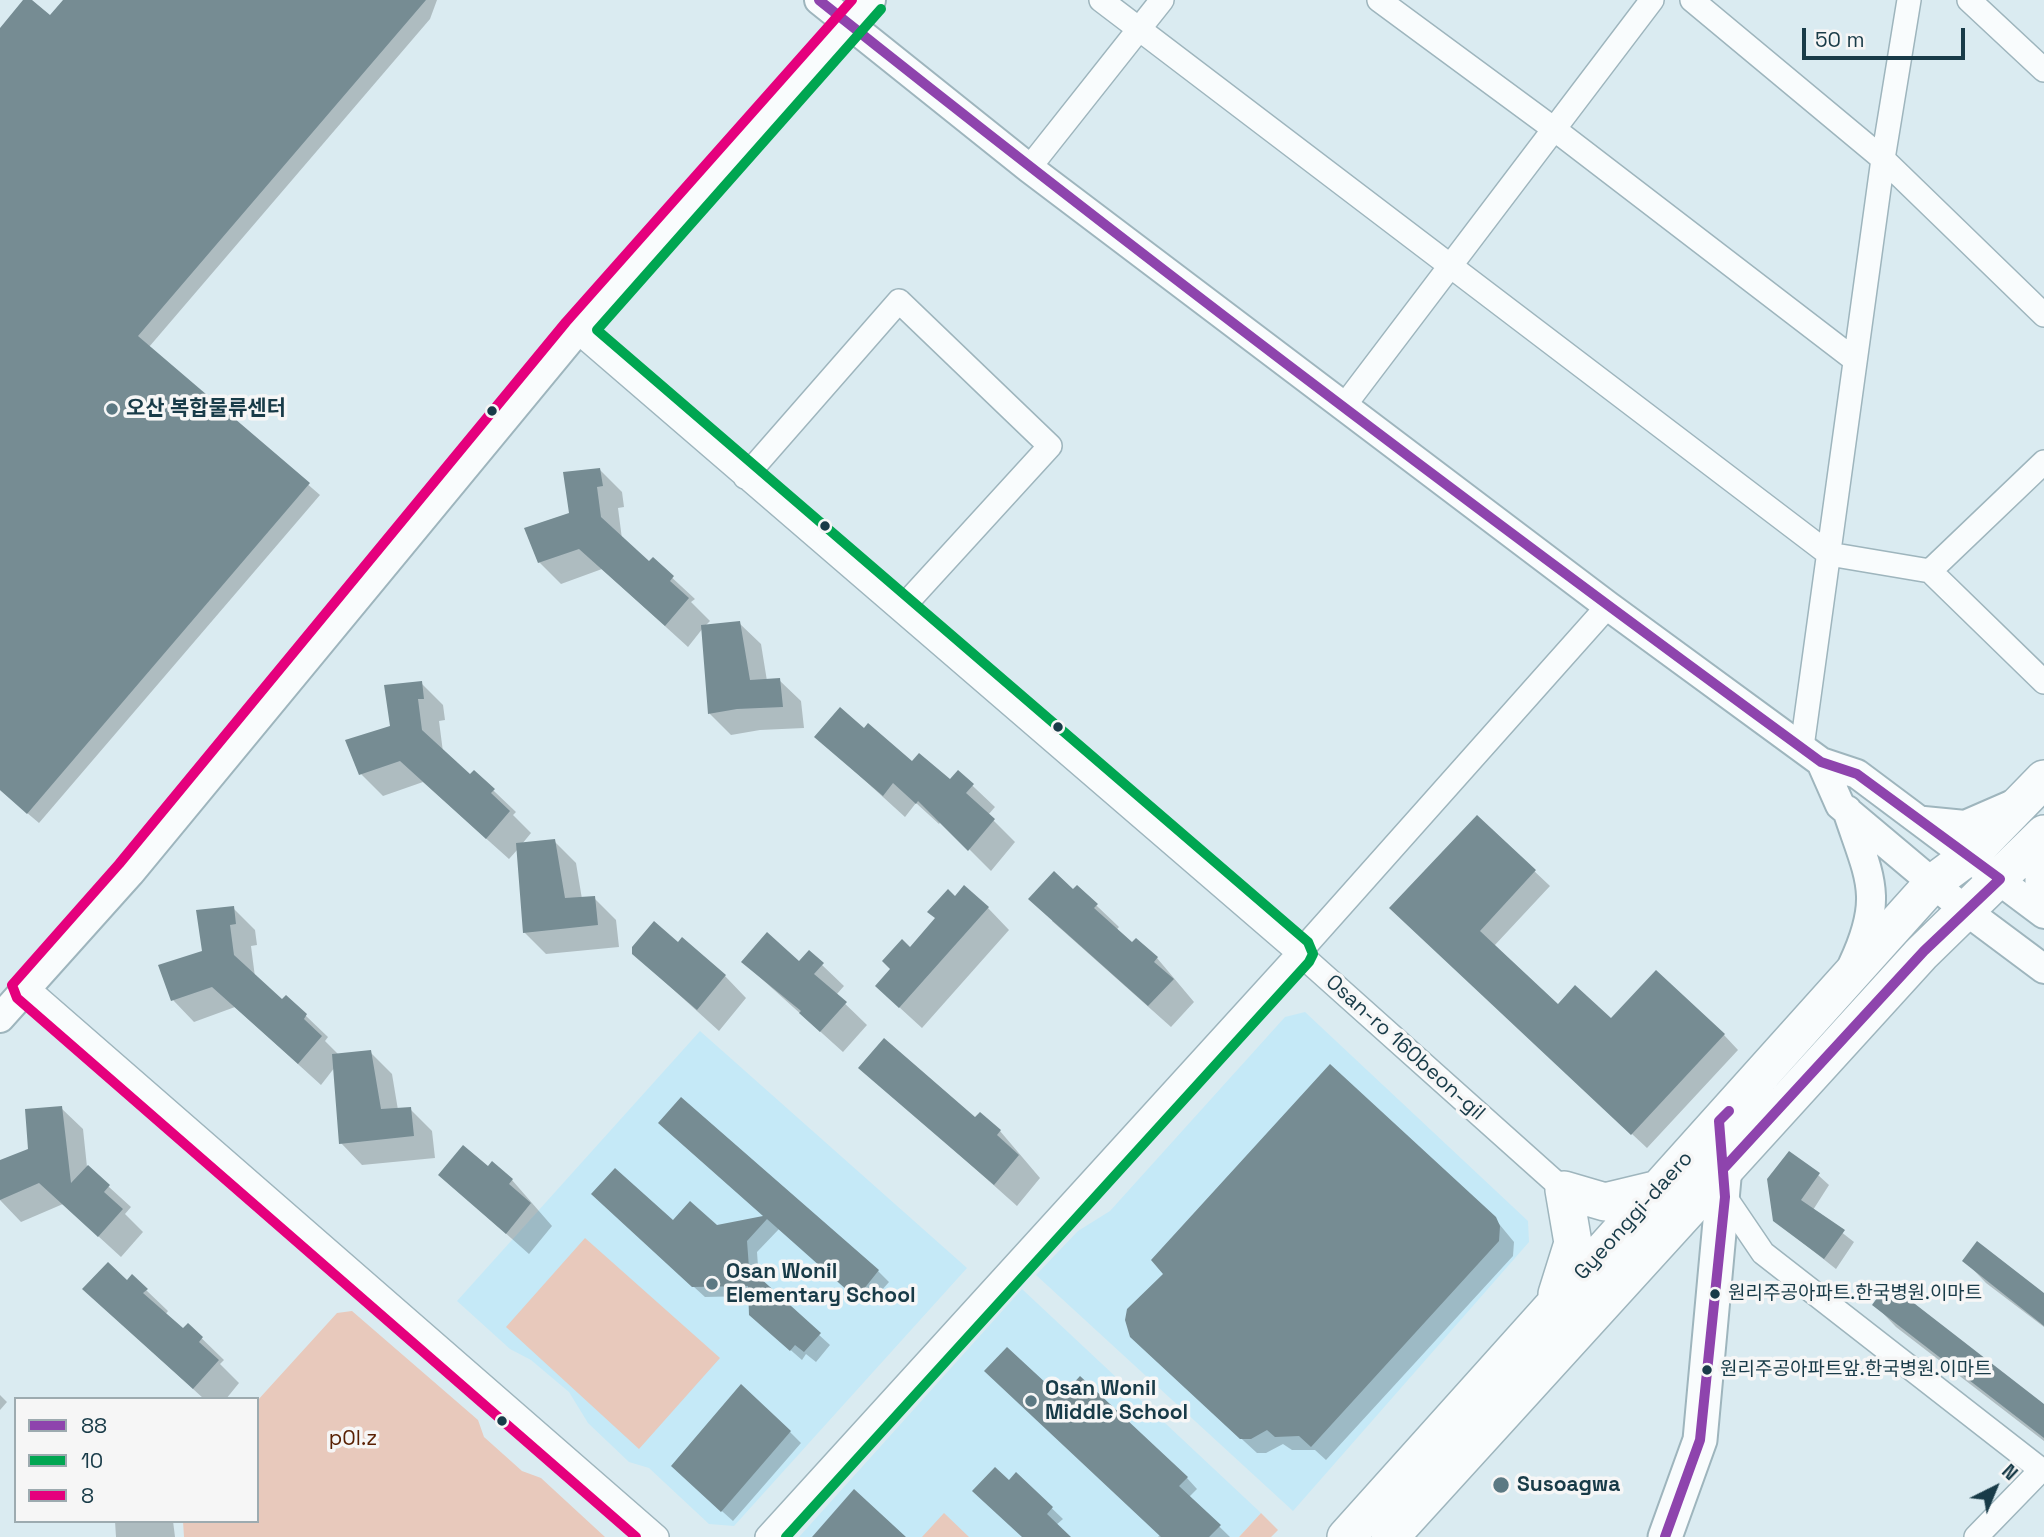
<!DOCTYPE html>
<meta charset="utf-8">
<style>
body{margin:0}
#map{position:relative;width:2044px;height:1537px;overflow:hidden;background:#daebf1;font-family:"Space Grotesk",sans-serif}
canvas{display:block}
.legend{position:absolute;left:14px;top:1397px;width:245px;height:126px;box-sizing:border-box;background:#f6f6f6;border:2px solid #9dabb0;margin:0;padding:9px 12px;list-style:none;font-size:21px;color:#183b48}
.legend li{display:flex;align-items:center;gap:14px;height:35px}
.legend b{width:35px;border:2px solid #9dabb0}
.north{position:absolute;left:1960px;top:1453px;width:70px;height:70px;-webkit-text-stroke:5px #f6f6f6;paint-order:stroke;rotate:43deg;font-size:19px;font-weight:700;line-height:28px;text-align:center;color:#183b48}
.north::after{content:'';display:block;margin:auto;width:24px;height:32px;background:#183b48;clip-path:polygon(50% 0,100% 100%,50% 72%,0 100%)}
.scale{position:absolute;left:1802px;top:28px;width:163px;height:32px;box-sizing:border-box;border:4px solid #183b48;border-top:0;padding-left:9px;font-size:21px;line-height:24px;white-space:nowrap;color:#183b48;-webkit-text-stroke:5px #f6f6f6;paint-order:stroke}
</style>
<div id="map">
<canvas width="2044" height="1537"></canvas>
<ul class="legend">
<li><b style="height:9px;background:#8e44ad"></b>88</li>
<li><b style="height:9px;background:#00a651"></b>10</li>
<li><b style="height:9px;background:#e5007d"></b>8</li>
</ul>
<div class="north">N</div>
<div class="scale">50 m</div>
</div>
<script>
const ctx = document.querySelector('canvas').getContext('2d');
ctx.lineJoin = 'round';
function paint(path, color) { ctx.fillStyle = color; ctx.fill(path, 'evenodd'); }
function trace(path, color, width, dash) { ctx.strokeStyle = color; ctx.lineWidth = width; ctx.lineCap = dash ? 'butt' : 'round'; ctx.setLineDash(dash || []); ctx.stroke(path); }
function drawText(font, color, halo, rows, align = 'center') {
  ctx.font = font + ' "Space Grotesk","Noto Sans KR",sans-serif'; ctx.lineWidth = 7; ctx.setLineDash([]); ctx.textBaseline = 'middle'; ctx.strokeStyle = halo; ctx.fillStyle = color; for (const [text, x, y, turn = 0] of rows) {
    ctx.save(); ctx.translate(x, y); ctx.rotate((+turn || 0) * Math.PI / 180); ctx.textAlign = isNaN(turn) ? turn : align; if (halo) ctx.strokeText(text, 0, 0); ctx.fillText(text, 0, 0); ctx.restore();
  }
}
const built = new Path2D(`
 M 1305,1012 L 1528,1221 L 1529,1242 L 1293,1511 L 1036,1275 L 1078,1231 L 1110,1211 L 1285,1017 Z
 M 700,1031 L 967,1268 L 734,1526 L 709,1524 L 649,1468 L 629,1462 L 588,1423 L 569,1392 L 531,1360 L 510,1349 L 457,1301 Z
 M 1022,1289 L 1261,1513 L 1239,1537 L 799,1537 Z`);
const green = new Path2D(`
 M 585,1238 L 720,1358 L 639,1449 L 506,1327 Z
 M 352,1311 L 478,1420 L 484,1437 L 522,1471 L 541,1478 L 605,1537 L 184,1537 L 183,1521 L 257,1521 L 257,1401 L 337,1313 Z
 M 944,1513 L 969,1537 L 922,1537 Z
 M 1261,1513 L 1278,1530 L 1271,1537 L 1239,1537 Z`);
const shadow = new Path2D(`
 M 26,0 L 51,18 L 65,0 L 437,0 L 430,19 L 149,347 L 320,495 L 39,823 L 0,790 L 0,31 Z
 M 600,470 L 622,492 L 624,507 L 618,508 L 622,539 L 649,564 L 653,560 L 695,599 L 691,602 L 710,621 L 705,626 L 739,623 L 761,644 L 767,681 L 779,680 L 801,701 L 804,728 L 760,730 L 731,735 L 710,714 L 703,628 L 688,647 L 602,569 L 561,584 L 539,562 Z
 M 421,683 L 443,705 L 445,720 L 439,721 L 443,752 L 470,777 L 474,772 L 516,812 L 513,815 L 531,833 L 522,844 L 554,841 L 576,863 L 582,899 L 594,898 L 616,920 L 619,947 L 546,954 L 524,932 L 518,849 L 509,859 L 423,782 L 383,796 L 361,774 L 348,741 L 392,727 Z
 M 864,731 L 912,763 L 950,781 L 958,772 L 995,807 L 988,815 L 1015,842 L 991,871 L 941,821 L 939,824 L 916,803 L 905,817 L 817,737 Z
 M 1477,817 L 1550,886 L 1494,946 L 1558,1006 L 1611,1021 L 1724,1035 L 1738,1050 L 1647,1148 L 1406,923 Z
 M 1077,887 L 1119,927 L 1116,930 L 1132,945 L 1157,958 L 1194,1002 L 1171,1027 L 1052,921 Z
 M 955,898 L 988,908 L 1009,930 L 922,1028 L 899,1007 L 910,949 Z
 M 233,908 L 255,930 L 257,945 L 251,946 L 255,977 L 282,1002 L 286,998 L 306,1016 L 328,1037 L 325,1041 L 339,1055 L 370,1052 L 392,1074 L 398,1110 L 410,1109 L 432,1131 L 435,1158 L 362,1165 L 341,1143 L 335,1067 L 321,1085 L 235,1007 L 194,1022 L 173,1000 Z
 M 678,944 L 725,976 L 746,998 L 719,1031 L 633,953 Z
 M 743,962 L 822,965 L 844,986 L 836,995 L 867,1025 L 843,1052 Z
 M 861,1067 L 1000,1131 L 1040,1178 L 1017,1206 Z
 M 61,1108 L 83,1129 L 87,1167 L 131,1207 L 125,1214 L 143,1232 L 121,1257 L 63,1204 L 21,1222 L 0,1200 L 0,1161 L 30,1150 Z
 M 488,1168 L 512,1180 L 552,1226 L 529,1254 L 440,1175 Z
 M 1818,1175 L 1829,1185 L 1813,1210 L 1854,1242 L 1836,1269 L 1774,1220 Z
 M 604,1205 L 673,1222 L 717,1227 L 766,1217 L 878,1271 L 889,1282 L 874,1299 L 866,1292 L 860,1300 L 779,1229 L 757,1252 L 759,1280 L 830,1345 L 816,1362 L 806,1354 L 802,1360 L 762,1325 L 750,1296 L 705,1297 Z
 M 1495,1219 L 1514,1242 L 1513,1256 L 1326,1460 L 1315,1450 L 1292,1450 L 1283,1444 L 1266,1453 L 1257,1453 L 1146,1351 Z
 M 1965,1261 L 2044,1295 L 2044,1327 L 1986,1283 Z
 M 128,1282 L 146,1290 L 168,1311 L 165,1315 L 183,1331 L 188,1325 L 224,1360 L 220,1364 L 239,1383 L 226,1399 L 204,1399 L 84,1289 Z
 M 1875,1305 L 2044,1405 L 2044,1441 L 1896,1327 Z
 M 0,1395 L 7,1402 L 0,1410 Z
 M 1062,1400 L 1187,1478 L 1197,1489 L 1189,1497 L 1230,1537 L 1158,1537 L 1160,1535 Z
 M 790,1432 L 801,1443 L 733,1521 L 684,1477 Z
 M 1016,1474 L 1063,1519 L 1056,1525 L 1068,1537 L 1023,1537 L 1009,1482 Z
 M 115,1521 L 173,1521 L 175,1537 L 116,1537 Z`);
const building = new Path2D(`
 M 23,0 L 32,0 L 50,15 L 63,0 L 426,0 L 138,336 L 310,483 L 27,814 L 0,790 L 0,28 Z
 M 600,468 L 603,486 L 597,487 L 601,517 L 649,561 L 653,557 L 674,576 L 670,581 L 689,598 L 665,626 L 579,549 L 538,563 L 524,528 L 569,513 L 563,472 Z
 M 740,621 L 750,680 L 780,678 L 783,707 L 737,709 L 708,714 L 701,625 Z
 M 422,681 L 424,699 L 418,699 L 422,730 L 470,774 L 474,770 L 495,789 L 491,793 L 510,811 L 486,839 L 400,761 L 359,775 L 345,740 L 390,726 L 384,685 Z
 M 840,707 L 864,728 L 868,723 L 912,761 L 919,753 L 950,779 L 958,770 L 974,784 L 966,793 L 995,819 L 968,851 L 918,801 L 916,804 L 893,783 L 883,796 L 814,737 Z
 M 1477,815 L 1536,870 L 1480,931 L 1558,1004 L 1575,985 L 1611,1018 L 1656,970 L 1725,1034 L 1631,1135 L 1389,908 Z
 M 555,839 L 565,898 L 595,896 L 598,925 L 523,933 L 516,843 Z
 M 1054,871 L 1073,889 L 1077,885 L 1098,904 L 1094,908 L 1132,942 L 1136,938 L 1158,957 L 1154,962 L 1174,979 L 1148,1006 L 1028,899 Z
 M 964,885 L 989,907 L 899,1008 L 875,986 L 890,969 L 882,961 L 902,939 L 910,947 L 935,918 L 927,912 L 948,889 L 955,896 Z
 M 234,906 L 236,924 L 230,925 L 234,955 L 282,999 L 286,995 L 307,1014 L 304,1019 L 322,1036 L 298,1064 L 212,987 L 171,1001 L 158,965 L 202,951 L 196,910 Z
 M 654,921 L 678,942 L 682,937 L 726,975 L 697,1010 L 632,954 L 632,947 Z
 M 767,932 L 799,961 L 809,950 L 824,963 L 814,974 L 847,1002 L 820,1032 L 799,1013 L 801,1011 L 741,962 Z
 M 884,1038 L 975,1117 L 980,1112 L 1001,1130 L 997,1135 L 1019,1155 L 994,1185 L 858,1068 Z
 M 371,1050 L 381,1109 L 411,1107 L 414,1136 L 339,1144 L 332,1054 Z
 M 1330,1064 L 1496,1217 L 1500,1226 L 1499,1241 L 1311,1447 L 1299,1436 L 1275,1437 L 1267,1430 L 1251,1439 L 1240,1439 L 1130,1337 L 1125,1320 L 1127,1309 L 1163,1274 L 1151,1260 Z
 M 681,1097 L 879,1270 L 863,1290 L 854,1283 L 848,1291 L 767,1219 L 747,1241 L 749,1268 L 821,1333 L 804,1352 L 795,1345 L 790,1351 L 749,1315 L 748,1286 L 692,1287 L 591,1194 L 615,1168 L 673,1220 L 690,1201 L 717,1225 L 763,1216 L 658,1123 Z
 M 62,1106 L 71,1183 L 88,1165 L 110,1185 L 104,1192 L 123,1209 L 98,1237 L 39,1183 L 0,1200 L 0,1160 L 28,1149 L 25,1109 Z
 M 463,1145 L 488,1166 L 492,1161 L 513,1179 L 509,1184 L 531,1203 L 506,1234 L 438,1175 Z
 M 1789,1151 L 1820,1173 L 1801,1200 L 1845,1230 L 1824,1259 L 1773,1221 L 1767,1179 Z
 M 1977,1241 L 2044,1293 L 2044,1326 L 1962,1261 Z
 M 108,1262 L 127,1280 L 132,1274 L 148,1289 L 143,1293 L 183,1328 L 188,1323 L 203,1337 L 199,1342 L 219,1360 L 193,1389 L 82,1289 Z
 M 1888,1283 L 2044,1404 L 2044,1438 L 1872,1305 Z
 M 1007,1347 L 1061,1397 L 1080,1376 L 1188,1477 L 1179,1486 L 1221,1525 L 1209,1537 L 1161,1537 L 984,1371 Z
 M 741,1384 L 791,1431 L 721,1512 L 671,1466 Z
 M 995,1467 L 1009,1480 L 1016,1472 L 1053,1507 L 1047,1514 L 1071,1537 L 1022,1537 L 972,1491 Z
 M 854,1489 L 906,1537 L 812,1537 Z`);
const minor = new Path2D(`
 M 1101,0 L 1829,554 L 1930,571 L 2044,682
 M 1379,0 L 1554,129 L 1855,360
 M 1692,0 L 1883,159 L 2044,315
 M 1969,0 L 2044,70
 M 1029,168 L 1162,0
 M 577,331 L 1299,953 L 1564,1190
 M 1344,406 L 1652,0
 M 745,477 L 899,301 L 1050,446 L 901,609
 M 1930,571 L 2044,462
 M 1802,747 L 1883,159 L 1909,0
 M 26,987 L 657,1537
 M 1725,1197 L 1763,1253 L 2044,1472
 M 767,1537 L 1299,953 L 1608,606
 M 1976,1537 L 2041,1470`);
const tertiary = new Path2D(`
 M 819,0 L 1029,168 L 1608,606 L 1821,762 L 1857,774 L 2044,914
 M 1821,762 L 1840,805 L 1965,910 L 2044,969
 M 1847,810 C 1869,877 1885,896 1853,964
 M 1924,821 L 1965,825 L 2011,805
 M 0,1018 L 130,873 L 577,331 L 871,0`);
const secondary = new Path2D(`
 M 1665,1537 L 1700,1440 L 1725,1167`);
const primary = new Path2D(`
 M 2044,874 L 2044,894
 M 1557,1294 L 1573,1243 L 1564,1190 L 1605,1202 L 1659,1189
 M 1346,1537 L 1934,882 L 1969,856 L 2044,779
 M 1390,1537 L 1921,954 L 2044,834`);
const bus1 = new Path2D(`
 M 819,0 C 1147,262 1482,514 1821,762 L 1857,774 L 2000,879 L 1924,951 L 1725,1167
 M 1665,1537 L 1700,1440 L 1725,1197 L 1719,1121 L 1729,1111`);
const bus2 = new Path2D(`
 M 786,1537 L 1309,962 L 1313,954 L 1308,942 L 597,330 L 881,9`);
const bus3 = new Path2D(`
 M 636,1537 L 17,998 L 12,985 L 119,864 L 566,322 L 852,0`);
const markers = [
 [112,409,7,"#5c7983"],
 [492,411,6,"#183b48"],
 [825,526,6,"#183b48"],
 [1058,727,6,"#183b48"],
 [712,1284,7,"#5c7983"],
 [1715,1294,6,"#183b48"],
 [1707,1370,6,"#183b48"],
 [1031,1401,7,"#5c7983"],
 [502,1421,6,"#183b48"],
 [1501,1485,9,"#5c7983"]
];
const busNames = [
 ["원리주공아파트.한국병원.이마트",1728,1294],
 ["원리주공아파트앞.한국병원.이마트",1720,1370]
];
const poiNames = [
 ["오산 복합물류센터",126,409],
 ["Osan Wonil",726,1272],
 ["Elementary School",726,1296],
 ["Osan Wonil",1045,1389],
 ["Middle School",1045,1413],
 ["Susoagwa",1517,1485]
];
const streetNames = [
 ["Osan-ro 160beon-gil",1405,1048,42],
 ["Gyeonggi-daero",1634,1216,-48]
];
const parkNames = [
 ["p0l.z",353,1439]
];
paint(built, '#c5e9f7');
paint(green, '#e8c9bc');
paint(shadow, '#0003');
paint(building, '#768c93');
trace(minor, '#9eb5bd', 26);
trace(tertiary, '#9eb5bd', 32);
trace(secondary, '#9eb5bd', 37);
trace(primary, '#9eb5bd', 40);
trace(minor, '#f9fcfd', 23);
trace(tertiary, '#f9fcfd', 28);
trace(secondary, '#f9fcfd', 33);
trace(primary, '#f9fcfd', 37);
trace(bus1, '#8e44ad', 10);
trace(bus2, '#00a651', 10);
trace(bus3, '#e5007d', 10);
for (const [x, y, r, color] of markers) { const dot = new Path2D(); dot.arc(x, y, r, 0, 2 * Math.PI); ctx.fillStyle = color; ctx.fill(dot); trace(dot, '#f6f6f6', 2.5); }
drawText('19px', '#183b48', '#f6f6f6', busNames, 'left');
drawText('bold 21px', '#183b48', '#f6f6f6', poiNames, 'left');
drawText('21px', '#183b48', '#f6f6f6', streetNames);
drawText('21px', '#592003', '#f6f6f6', parkNames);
</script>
